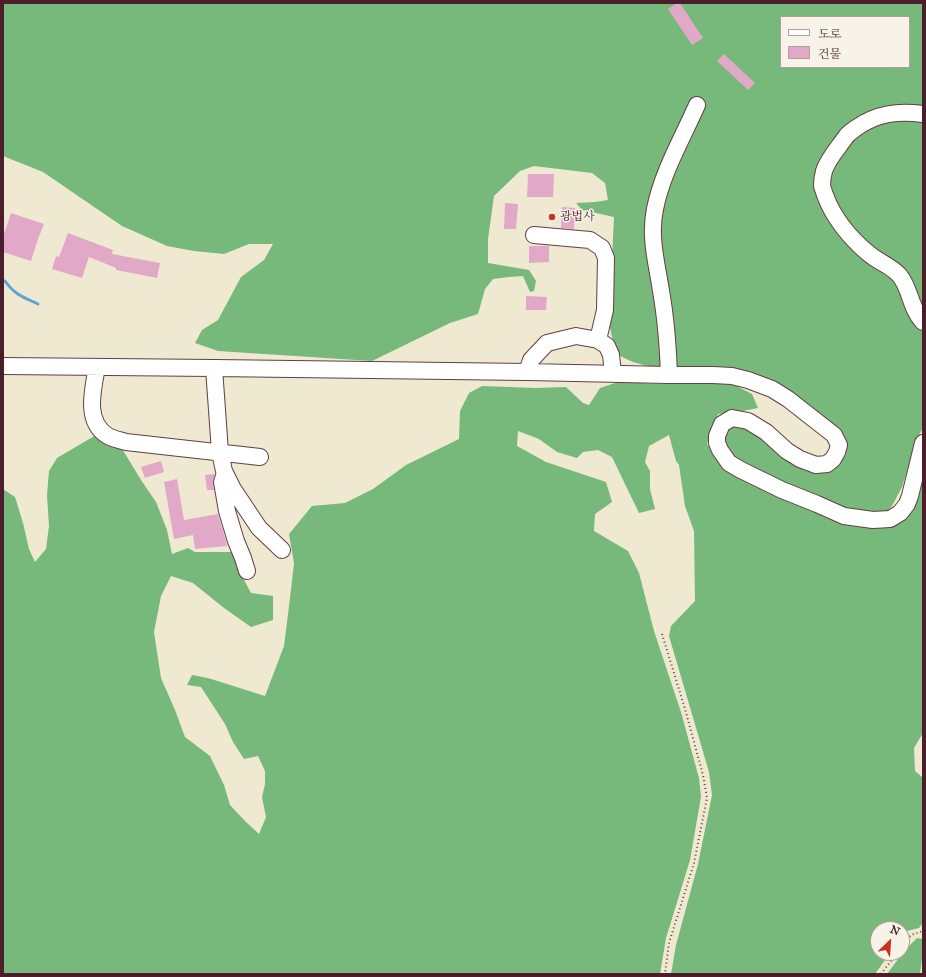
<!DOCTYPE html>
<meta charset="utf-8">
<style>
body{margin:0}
#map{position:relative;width:926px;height:977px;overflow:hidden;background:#efe9d1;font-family:"IM FELL Great Primer","Noto Serif KR",serif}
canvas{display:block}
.frame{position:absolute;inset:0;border:4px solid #4a1f2b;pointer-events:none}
.legend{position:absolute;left:780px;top:16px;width:130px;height:52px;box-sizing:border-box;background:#f7f3e8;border:1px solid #b29e9c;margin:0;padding:5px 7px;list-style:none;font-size:12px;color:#4a1f2b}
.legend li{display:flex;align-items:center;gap:8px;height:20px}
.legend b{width:20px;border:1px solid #b29e9c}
.north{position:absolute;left:870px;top:921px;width:40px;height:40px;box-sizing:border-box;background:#f7f3e8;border:1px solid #b29e9c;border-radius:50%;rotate:25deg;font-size:11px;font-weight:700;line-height:16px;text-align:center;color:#4a1f2b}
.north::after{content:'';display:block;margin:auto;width:14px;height:18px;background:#c8321e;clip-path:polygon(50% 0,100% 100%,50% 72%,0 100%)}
</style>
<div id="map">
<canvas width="926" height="977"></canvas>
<div class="frame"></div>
<ul class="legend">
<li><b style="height:5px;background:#fff"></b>도로</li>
<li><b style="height:11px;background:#e1a9c7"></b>건물</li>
</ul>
<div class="north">N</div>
</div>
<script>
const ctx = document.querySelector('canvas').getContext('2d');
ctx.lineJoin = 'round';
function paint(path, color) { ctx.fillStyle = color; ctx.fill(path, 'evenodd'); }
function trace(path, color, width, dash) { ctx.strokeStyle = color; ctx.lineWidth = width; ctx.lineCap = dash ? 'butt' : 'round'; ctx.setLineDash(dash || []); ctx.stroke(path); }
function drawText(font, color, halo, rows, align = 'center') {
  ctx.font = font + ' "IM FELL Great Primer","Noto Serif KR",serif'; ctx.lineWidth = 3; ctx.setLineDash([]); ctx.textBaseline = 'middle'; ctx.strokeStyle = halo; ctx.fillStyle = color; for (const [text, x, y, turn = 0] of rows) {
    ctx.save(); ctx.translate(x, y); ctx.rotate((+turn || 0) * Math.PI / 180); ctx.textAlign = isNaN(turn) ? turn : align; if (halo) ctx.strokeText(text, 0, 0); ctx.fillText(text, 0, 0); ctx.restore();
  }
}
const forest = new Path2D(`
 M 3,3 L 923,3 L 923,108 L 870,112 L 816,180 L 890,275 L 923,328 L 923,427 L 916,442 L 902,487 L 892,506 L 884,514 L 860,514 L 800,493 L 732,457 L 723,440 L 727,428 L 738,422 L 816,468 L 843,452 L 768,383 L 655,368 L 633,362 L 620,356 L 613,341 L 609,323 L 614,217 L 582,210 L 576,203 L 595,202 L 608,200 L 605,183 L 592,173 L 534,166 L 520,171 L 494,196 L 488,239 L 488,263 L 529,270 L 536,281 L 534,291 L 530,292 L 523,276 L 509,277 L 493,279 L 485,289 L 478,314 L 450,323 L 372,361 L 218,351 L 195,343 L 202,330 L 218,320 L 241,277 L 264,260 L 273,244 L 249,244 L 224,254 L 194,251 L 167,246 L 122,226 L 43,172 L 3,156 ZM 781,17 L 909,17 L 909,67 L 781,67 Z
 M 923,118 L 923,312 L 834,204 L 829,186 L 830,170 L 850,139 L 883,120 Z
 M 695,380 L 725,380 L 752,394 L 758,408 L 738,412 L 718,414 L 707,444 L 724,464 L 842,521 L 875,528 L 895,526 L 907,517 L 913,506 L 923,468 L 923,733 L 914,748 L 915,771 L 923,778 L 923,923 L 919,928 L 907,931 L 902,938 L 902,929 L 878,929 L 878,953 L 890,953 L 875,974 L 671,974 L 676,945 L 698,864 L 712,795 L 709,772 L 669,636 L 671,626 L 695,601 L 694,531 L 685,506 L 679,465 L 676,461 L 669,435 L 649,446 L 645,462 L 650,471 L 650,489 L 655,509 L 639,513 L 624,482 L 612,457 L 598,450 L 583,452 L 577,458 L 557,452 L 539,439 L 518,431 L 517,446 L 546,462 L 606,482 L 612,502 L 595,514 L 594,531 L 628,551 L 639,573 L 654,631 L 681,712 L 699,778 L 701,797 L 690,860 L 666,938 L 660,974 L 3,974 L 3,489 L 15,497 L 23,523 L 29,549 L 35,562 L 46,549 L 49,526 L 47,495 L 49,471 L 57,458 L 96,435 L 121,447 L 141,480 L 156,502 L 167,530 L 172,554 L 188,548 L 195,552 L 232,552 L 242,576 L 251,593 L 273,596 L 273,620 L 251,627 L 224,608 L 193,583 L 171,576 L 161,596 L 154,632 L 161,678 L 175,710 L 185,737 L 210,756 L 224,785 L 230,805 L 245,821 L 259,834 L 266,817 L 262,797 L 265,784 L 265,771 L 258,756 L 244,759 L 233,742 L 225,724 L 201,687 L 187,685 L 192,675 L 208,678 L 265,696 L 284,646 L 290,598 L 294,563 L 289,534 L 312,506 L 345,503 L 373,489 L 406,465 L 459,439 L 460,411 L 469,393 L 482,386 L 536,388 L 566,387 L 583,403 L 589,405 L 600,388 L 618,382 L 663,384 Z
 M 917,938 L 923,939 L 923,952 L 920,974 L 887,974 L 904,951 Z`);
const stream = new Path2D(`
 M 3,281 L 5,281 C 15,295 23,297 38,304`);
const building = new Path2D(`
 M 677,3 L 680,3 L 703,38 L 692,45 L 668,9 Z
 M 724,54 L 755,83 L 748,90 L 717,61 Z
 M 528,174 L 554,174 L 553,197 L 527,197 Z
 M 505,203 L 518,204 L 516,229 L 504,229 Z
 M 562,207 L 575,208 L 574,229 L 561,228 Z
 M 11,213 L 44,224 L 38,239 L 31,261 L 3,252 L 3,237 Z
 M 68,233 L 113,250 L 112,254 L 160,263 L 157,278 L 116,270 L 116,268 L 89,257 L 82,278 L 52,269 L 56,256 L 59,257 Z
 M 529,246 L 549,246 L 549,262 L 529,263 Z
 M 526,296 L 547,297 L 546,310 L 526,310 Z
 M 161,461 L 164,472 L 145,478 L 141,467 Z
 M 215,474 L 213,483 L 214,490 L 207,490 L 205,475 Z
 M 177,479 L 184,520 L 218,514 L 226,541 L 227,546 L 195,549 L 193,535 L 174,539 L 164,482 Z`);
const path = new Path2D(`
 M 662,634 L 685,709 L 703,775 L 707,798 L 694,863 L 669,943 L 665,974
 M 902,946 L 911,935 L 923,931
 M 881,974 L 897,953`);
const minor = new Path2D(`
 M 923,114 C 898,111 877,113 856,128 C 852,131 848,133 845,138 C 838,148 828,159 824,171 C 823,175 822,182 822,186 C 823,189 824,192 825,195 C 833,217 850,238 868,253 C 878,262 892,266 900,276 C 911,290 910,308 923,322
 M 534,235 L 590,240 L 602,248 L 606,258 L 605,310 L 598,340
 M 3,366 L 214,368 L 527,372 L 669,375 L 713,375 L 732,376 L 748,380 L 772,389 L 788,399 L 834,435 L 839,445 L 837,452 L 833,459 L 827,464 L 816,465 L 800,459 L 787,451 L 766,432 L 748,421 L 732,418 L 722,424 L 717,436 L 717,443 L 720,450 L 729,463 L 741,470 L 782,490 L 817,504 L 844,516 L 873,520 L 890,519 L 900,513 L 907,504 L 910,496 L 923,443
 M 97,367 C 93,389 84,422 108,436 C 113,439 120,440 126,442 L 260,457
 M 214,368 L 220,452 L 224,471 L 233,489 L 259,528 L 282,550
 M 527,372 L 531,360 L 547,343 L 576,336 L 598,340 L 607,346 L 611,355 L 613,374
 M 669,375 C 668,347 666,319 661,291 C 657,264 649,237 655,209 C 662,173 682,139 697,105
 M 224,476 L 222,482 L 227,511 L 236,541 L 243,558 L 247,571`);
const markers = [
 [552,217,4,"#c8321e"]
];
const poiNames = [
 ["광법사",560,217]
];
paint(forest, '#77b87b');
trace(stream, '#61a2d4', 3);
paint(building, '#e1a9c7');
trace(minor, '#633d44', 18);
trace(path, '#633d44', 2, [1, 3]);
trace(minor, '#fff', 16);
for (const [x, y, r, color] of markers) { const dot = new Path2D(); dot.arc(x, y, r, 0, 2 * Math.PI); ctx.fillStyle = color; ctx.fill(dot); trace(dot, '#f7f3e8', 1.5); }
drawText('12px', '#4a1f2b', '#f7f3e8', poiNames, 'left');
</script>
